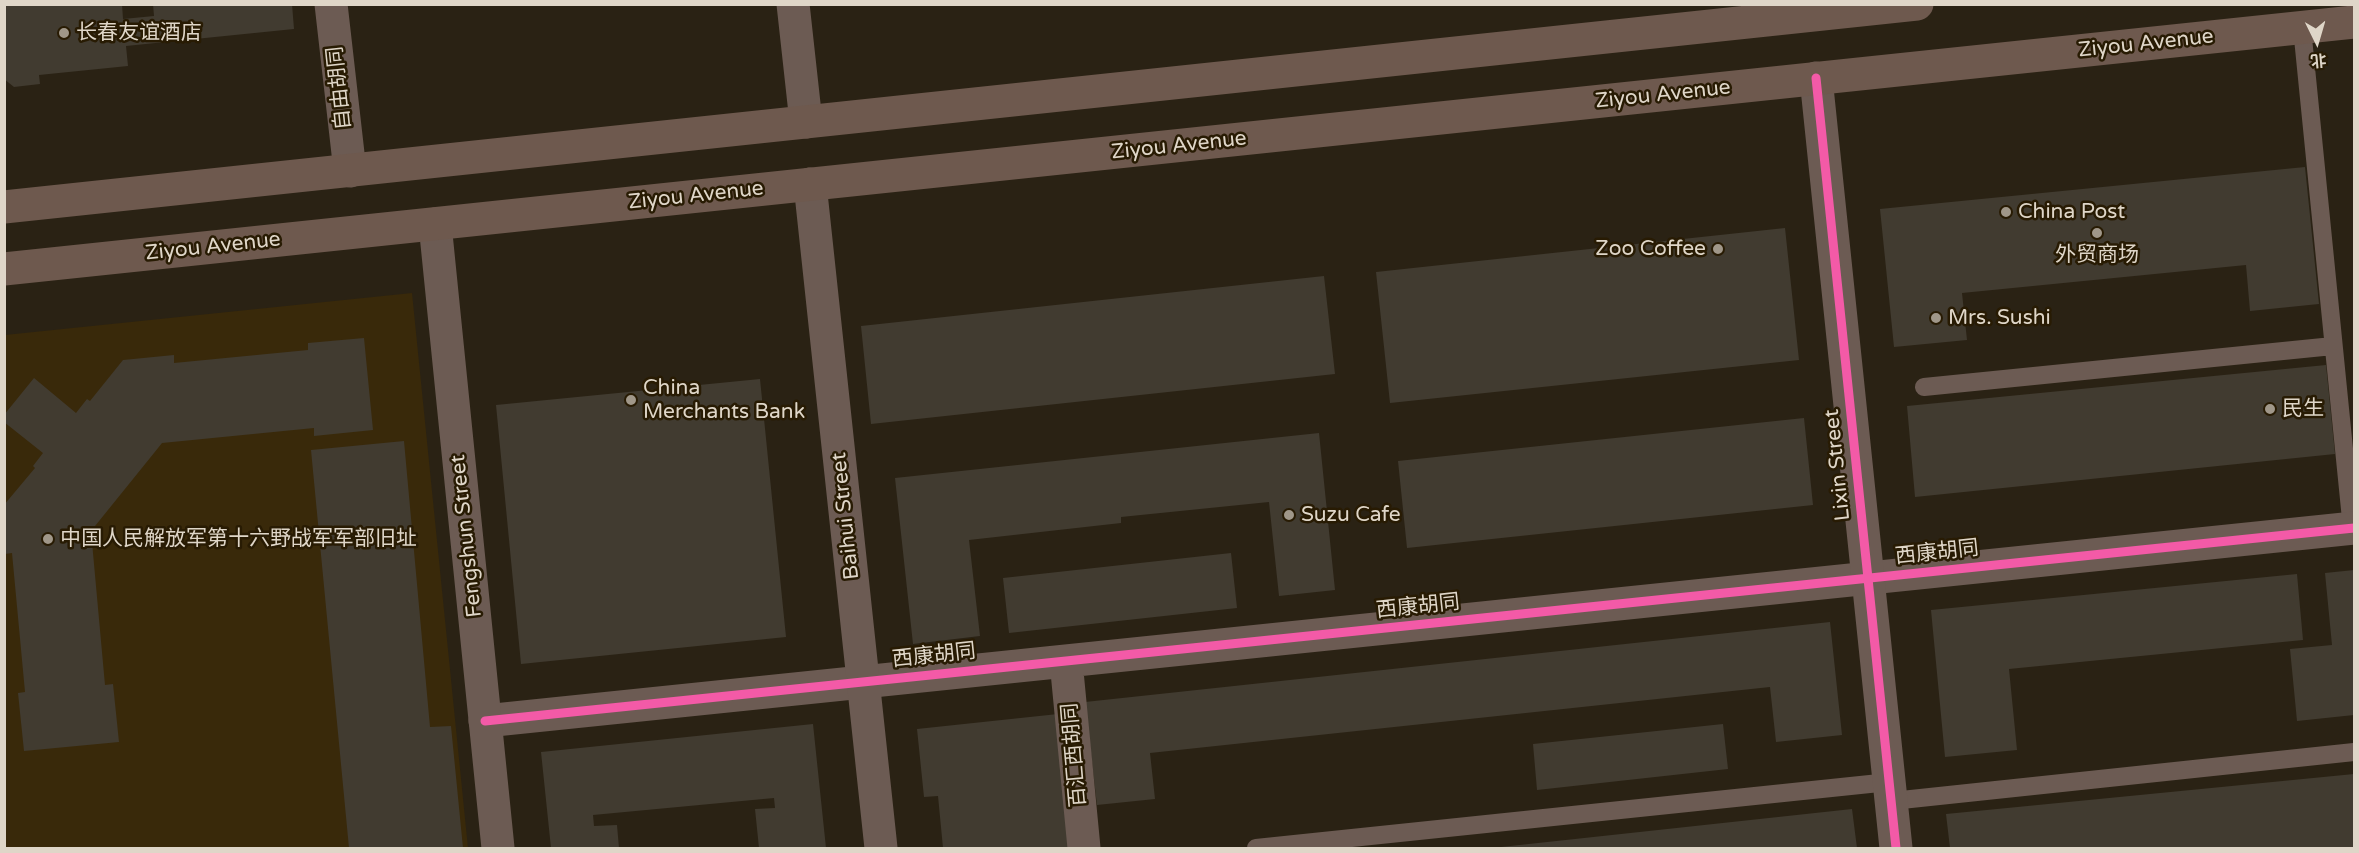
<!DOCTYPE html>
<meta charset="utf-8">
<style>
body{margin:0}
#map{position:relative;width:2359px;height:853px;overflow:hidden;background:#2a2214;font-family:"Varela Round","Noto Sans SC",sans-serif}
canvas{display:block}
.frame{position:absolute;inset:0;border:6px solid #dfd6c8;pointer-events:none}
.north{position:absolute;left:2287px;top:12px;width:60px;height:60px;-webkit-text-stroke:4px #281b03;paint-order:stroke;rotate:175deg;font-size:16px;font-weight:700;line-height:24px;text-align:center;color:#dfd6c8}
.north::after{content:'';display:block;margin:auto;width:21px;height:27px;background:#dfd6c8;clip-path:polygon(50% 0,100% 100%,50% 72%,0 100%)}
</style>
<div id="map">
<canvas width="2359" height="853"></canvas>
<div class="frame"></div>
<div class="north">北</div>
</div>
<script>
const ctx = document.querySelector('canvas').getContext('2d');
ctx.lineJoin = 'round';
function paint(path, color) { ctx.fillStyle = color; ctx.fill(path, 'evenodd'); }
function trace(path, color, width, dash) { ctx.strokeStyle = color; ctx.lineWidth = width; ctx.lineCap = dash ? 'butt' : 'round'; ctx.setLineDash(dash || []); ctx.stroke(path); }
function drawText(font, color, halo, rows, align = 'center') {
  ctx.font = font + ' "Varela Round","Noto Sans SC",sans-serif'; ctx.lineWidth = 5; ctx.setLineDash([]); ctx.textBaseline = 'middle'; ctx.strokeStyle = halo; ctx.fillStyle = color; for (const [text, x, y, turn = 0] of rows) {
    ctx.save(); ctx.translate(x, y); ctx.rotate((+turn || 0) * Math.PI / 180); ctx.textAlign = isNaN(turn) ? turn : align; if (halo) ctx.strokeText(text, 0, 0); ctx.fillText(text, 0, 0); ctx.restore();
  }
}
const built = new Path2D(`
 M 412,293 L 468,848 L 5,848 L 5,335 Z`);
const building = new Path2D(`
 M 4,4 L 122,4 L 123,19 L 154,16 L 153,4 L 292,4 L 294,29 L 126,46 L 128,66 L 39,75 L 40,84 L 14,87 L 4,79 Z
 M 2305,167 L 2319,304 L 2250,311 L 2246,265 L 1962,293 L 1967,340 L 1894,347 L 1880,209 Z
 M 1785,228 L 1799,360 L 1390,403 L 1376,272 Z
 M 1324,276 L 1335,374 L 871,424 L 861,326 Z
 M 364,338 L 373,430 L 314,436 L 314,428 L 162,443 L 154,453 L 91,531 L 105,685 L 113,684 L 119,742 L 24,751 L 18,693 L 25,692 L 12,553 L 5,554 L 4,505 L 35,468 L 33,466 L 43,453 L 4,422 L 4,415 L 34,378 L 76,413 L 87,399 L 90,401 L 123,360 L 174,355 L 174,363 L 308,350 L 308,343 Z
 M 2326,365 L 2335,454 L 1915,497 L 1907,406 Z
 M 760,379 L 786,637 L 521,664 L 496,405 Z
 M 1804,418 L 1813,505 L 1407,548 L 1398,461 Z
 M 1319,433 L 1335,590 L 1279,596 L 1269,502 L 1121,517 L 1121,523 L 969,540 L 980,636 L 913,644 L 895,478 Z
 M 404,441 L 430,727 L 451,726 L 463,848 L 349,848 L 311,450 Z
 M 1231,553 L 1237,608 L 1009,633 L 1003,578 Z
 M 2354,570 L 2354,715 L 2297,721 L 2290,649 L 2332,645 L 2325,573 Z
 M 2297,574 L 2303,640 L 2009,669 L 2017,750 L 1945,757 L 1931,610 Z
 M 1830,622 L 1842,735 L 1776,742 L 1770,687 L 1150,753 L 1155,799 L 1097,805 L 1085,702 Z
 M 1058,714 L 1071,848 L 943,848 L 938,796 L 924,797 L 917,729 Z
 M 813,724 L 826,848 L 759,848 L 755,809 L 775,808 L 774,798 L 593,815 L 594,826 L 617,825 L 619,848 L 551,848 L 541,752 Z
 M 1723,724 L 1728,769 L 1537,790 L 1533,744 Z
 M 2354,774 L 2354,848 L 1950,848 L 1946,814 Z
 M 1852,809 L 1857,848 L 1501,848 L 1501,847 Z`);
const service = new Path2D(`
 M 2302,28 L 2352,529
 M 1924,387 L 2333,346
 M 1892,801 L 2354,752
 M 1256,848 L 1889,782`);
const minor = new Path2D(`
 M 331,4 L 350,171
 M 793,4 L 806,122
 M 1066,661 L 1084,848
 M 485,721 L 2354,528`);
const tertiary = new Path2D(`
 M 1816,78 L 1896,848
 M 810,184 L 881,848
 M 435,224 L 498,848`);
const primary = new Path2D(`
 M 4,207 L 1917,4
 M 4,269 L 2354,22`);
const cycleway = new Path2D(`
 M 1816,78 L 1896,848
 M 485,721 L 2354,528`);
const markers = [
 [64,33,6,"#a09789"],
 [2006,212,6,"#a09789"],
 [2097,233,6,"#a09789"],
 [1718,249,6,"#a09789"],
 [1936,318,6,"#a09789"],
 [631,400,6,"#a09789"],
 [2270,409,6,"#a09789"],
 [1289,515,6,"#a09789"],
 [48,539,6,"#a09789"]
];
const poiNames = [
 ["长春友谊酒店",76,33],
 ["China Post",2018,212],
 ["Zoo Coffee",1706,249,"right"],
 ["外贸商场",2097,255,"center"],
 ["Mrs. Sushi",1948,318],
 ["China",643,388],
 ["Merchants Bank",643,412],
 ["民生",2282,409],
 ["Suzu Cafe",1301,515],
 ["中国人民解放军第十六野战军军部旧址",60,539]
];
const streetNames = [
 ["Ziyou Avenue",2146,44,-6],
 ["自由胡同",340,88,-96],
 ["Ziyou Avenue",1663,95,-6],
 ["Ziyou Avenue",1179,146,-6],
 ["Ziyou Avenue",696,196,-6],
 ["Ziyou Avenue",213,247,-6],
 ["Lixin Street",1838,465,-96],
 ["Baihui Street",846,516,-96],
 ["Fengshun Street",467,536,-96],
 ["西康胡同",1937,553,-6],
 ["西康胡同",1418,607,-6],
 ["西康胡同",934,656,-6],
 ["百汇西胡同",1075,755,-95]
];
paint(built, '#39290a');
paint(building, '#413b30');
trace(service, '#6c5b53', 18);
trace(minor, '#6c5b53', 33);
trace(tertiary, '#6c5b53', 33);
trace(primary, '#6e594e', 33);
trace(cycleway, '#f35aa7', 9);
for (const [x, y, r, color] of markers) { const dot = new Path2D(); dot.arc(x, y, r, 0, 2 * Math.PI); ctx.fillStyle = color; ctx.fill(dot); trace(dot, '#281b03', 2); }
drawText('21px', '#dfd6c8', '#281b03', poiNames, 'left');
drawText('21px', '#dfd6c8', '#281b03', streetNames);
</script>
